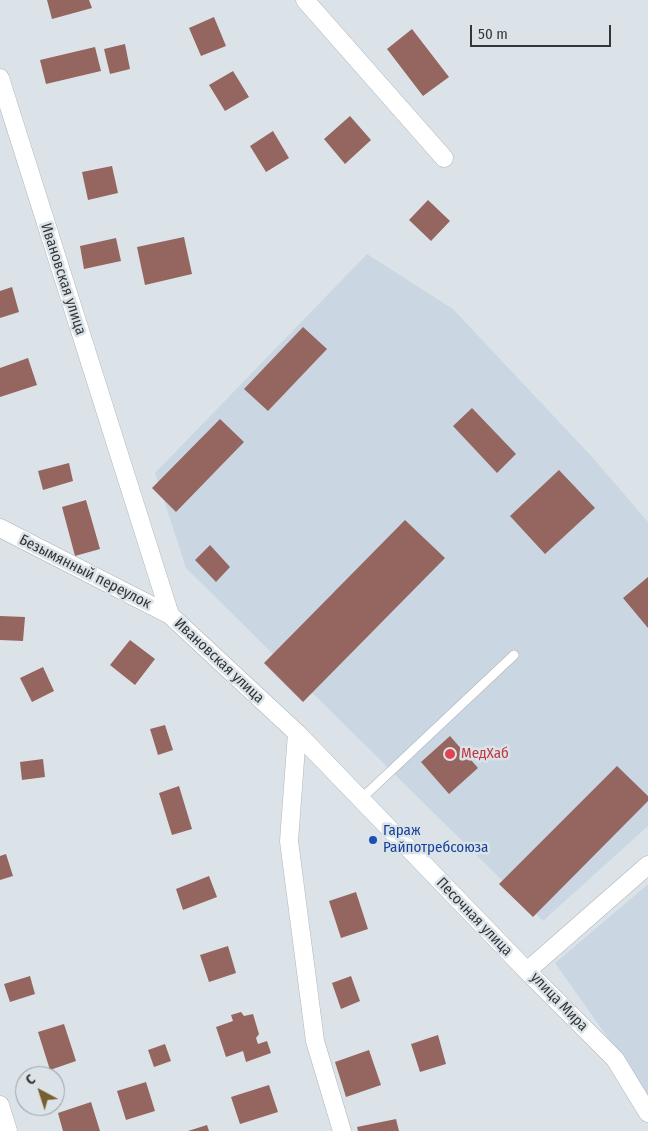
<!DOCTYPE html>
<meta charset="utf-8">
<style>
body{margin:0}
#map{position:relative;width:648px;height:1131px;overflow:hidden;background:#dce3e8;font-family:"Fira Sans Condensed",sans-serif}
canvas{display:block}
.north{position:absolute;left:15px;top:1066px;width:50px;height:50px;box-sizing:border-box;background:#dce3e8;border:1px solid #989ea2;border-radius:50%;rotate:320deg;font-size:14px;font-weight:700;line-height:20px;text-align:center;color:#333638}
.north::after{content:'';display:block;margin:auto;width:18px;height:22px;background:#766030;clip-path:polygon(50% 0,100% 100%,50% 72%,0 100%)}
.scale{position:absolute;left:470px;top:25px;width:141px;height:22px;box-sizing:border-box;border:2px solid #333638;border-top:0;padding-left:6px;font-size:15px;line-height:18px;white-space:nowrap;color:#333638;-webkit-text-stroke:4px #dce3e8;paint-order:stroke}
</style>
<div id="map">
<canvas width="648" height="1131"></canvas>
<div class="north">С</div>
<div class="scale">50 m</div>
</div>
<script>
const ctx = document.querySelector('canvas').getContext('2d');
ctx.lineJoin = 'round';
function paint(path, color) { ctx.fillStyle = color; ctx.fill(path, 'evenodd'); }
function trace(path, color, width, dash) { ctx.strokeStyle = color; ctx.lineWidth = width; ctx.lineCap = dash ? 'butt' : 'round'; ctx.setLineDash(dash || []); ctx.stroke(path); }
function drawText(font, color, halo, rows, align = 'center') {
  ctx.font = font + ' "Fira Sans Condensed",sans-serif'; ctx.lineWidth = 5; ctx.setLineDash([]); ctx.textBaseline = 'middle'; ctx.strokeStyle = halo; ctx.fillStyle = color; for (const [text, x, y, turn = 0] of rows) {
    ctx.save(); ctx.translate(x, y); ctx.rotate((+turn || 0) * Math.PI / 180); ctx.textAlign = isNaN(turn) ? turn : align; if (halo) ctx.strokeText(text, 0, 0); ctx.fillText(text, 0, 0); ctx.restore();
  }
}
const built = new Path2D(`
 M 367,254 L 453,309 L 594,459 L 648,522 L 648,826 L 543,921 L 186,568 L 155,473 Z
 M 648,884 L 648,1095 L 555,963 Z`);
const building = new Path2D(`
 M 47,0 L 89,0 L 92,8 L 52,19 Z
 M 214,17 L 226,46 L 201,56 L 189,28 Z
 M 412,29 L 449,77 L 423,96 L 387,49 Z
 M 125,44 L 130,69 L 110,74 L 104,49 Z
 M 95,47 L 101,71 L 46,84 L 40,60 Z
 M 233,71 L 249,97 L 225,111 L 209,85 Z
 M 350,116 L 371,140 L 345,164 L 324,139 Z
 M 273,131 L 289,158 L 266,172 L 250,146 Z
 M 112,166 L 118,193 L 88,200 L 82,172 Z
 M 428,200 L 450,221 L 431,241 L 409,220 Z
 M 184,237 L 192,274 L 145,285 L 137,247 Z
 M 116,238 L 121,261 L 84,269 L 80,246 Z
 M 12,287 L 19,312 L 0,318 L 0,291 Z
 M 303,327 L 327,349 L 268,411 L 244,389 Z
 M 28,358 L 37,385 L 0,397 L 0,368 Z
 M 472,408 L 516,454 L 497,473 L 453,426 Z
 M 220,419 L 244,442 L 176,512 L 152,488 Z
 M 69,463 L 73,481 L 43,490 L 38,471 Z
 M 559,470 L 595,508 L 545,554 L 510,516 Z
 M 86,500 L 100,549 L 75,556 L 62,507 Z
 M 405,520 L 445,558 L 303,702 L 264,663 Z
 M 210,545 L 230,567 L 216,582 L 195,560 Z
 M 648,577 L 648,628 L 623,598 Z
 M 0,616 L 25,617 L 23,641 L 0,640 Z
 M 130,640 L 155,659 L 135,685 L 110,665 Z
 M 43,667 L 54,691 L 32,702 L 20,678 Z
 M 165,725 L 173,750 L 158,755 L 150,729 Z
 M 450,736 L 478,768 L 449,794 L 421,762 Z
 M 43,759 L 45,777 L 22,780 L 20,762 Z
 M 617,766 L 648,796 L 648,801 L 533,917 L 499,884 Z
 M 179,786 L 192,829 L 172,835 L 159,793 Z
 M 6,854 L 13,876 L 0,880 L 0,856 Z
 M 209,876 L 217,897 L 183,910 L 176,889 Z
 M 356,892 L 368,929 L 341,938 L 329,901 Z
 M 228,946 L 236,973 L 209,982 L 200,955 Z
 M 30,976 L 35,994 L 10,1002 L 4,984 Z
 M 351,976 L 360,1001 L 341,1009 L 332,983 Z
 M 241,1012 L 244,1016 L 253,1014 L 259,1034 L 256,1038 L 258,1044 L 267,1041 L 271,1053 L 246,1062 L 243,1051 L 226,1057 L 216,1027 L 233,1021 L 231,1015 Z
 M 64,1024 L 76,1061 L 50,1070 L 38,1032 Z
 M 438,1035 L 446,1064 L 420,1072 L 411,1044 Z
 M 165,1044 L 171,1061 L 154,1067 L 148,1050 Z
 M 369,1050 L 381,1085 L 346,1097 L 335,1062 Z
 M 146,1082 L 155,1111 L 126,1120 L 117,1091 Z
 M 269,1085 L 278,1112 L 240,1124 L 231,1097 Z
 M 91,1102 L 100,1131 L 63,1131 L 58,1113 Z
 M 396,1119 L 399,1131 L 358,1131 L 357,1127 Z
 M 207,1125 L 209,1131 L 188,1131 Z`);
const service = new Path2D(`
 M 361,799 L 514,655`);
const minor = new Path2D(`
 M 305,0 L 444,158
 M 0,78 L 170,615 L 297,733 L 527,971 L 615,1059 L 648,1113
 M 0,528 L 170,615
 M 297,733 L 289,841 L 315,1041 L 342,1131
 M 527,971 L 648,865
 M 0,1105 L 8,1131`);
const markers = [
 [450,754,6,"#e0444e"],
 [373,840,5,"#1a4fb4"]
];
const streetNames = [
 ["Ивановская улица",63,279,72],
 ["Безымянный переулок",85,572,27],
 ["Ивановская улица",219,661,43],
 ["Песочная улица",474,917,46],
 ["улица Мира",559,1002,46]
];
const healthNames = [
 ["МедХаб",461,754]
];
const transitNames = [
 ["Гараж",383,831],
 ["Райпотребсоюза",383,848]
];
paint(built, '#cad7e2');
paint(building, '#956560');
trace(service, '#afb6bb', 10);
trace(minor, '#afb6bb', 19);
trace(service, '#fff', 9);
trace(minor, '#fff', 18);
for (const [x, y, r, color] of markers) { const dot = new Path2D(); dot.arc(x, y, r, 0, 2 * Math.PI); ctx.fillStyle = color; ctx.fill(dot); trace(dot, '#dce3e8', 2); }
drawText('15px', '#333638', '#dce3e8', streetNames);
drawText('15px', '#be3a42', '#dce3e8', healthNames, 'left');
drawText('15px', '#164399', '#dce3e8', transitNames, 'left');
</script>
